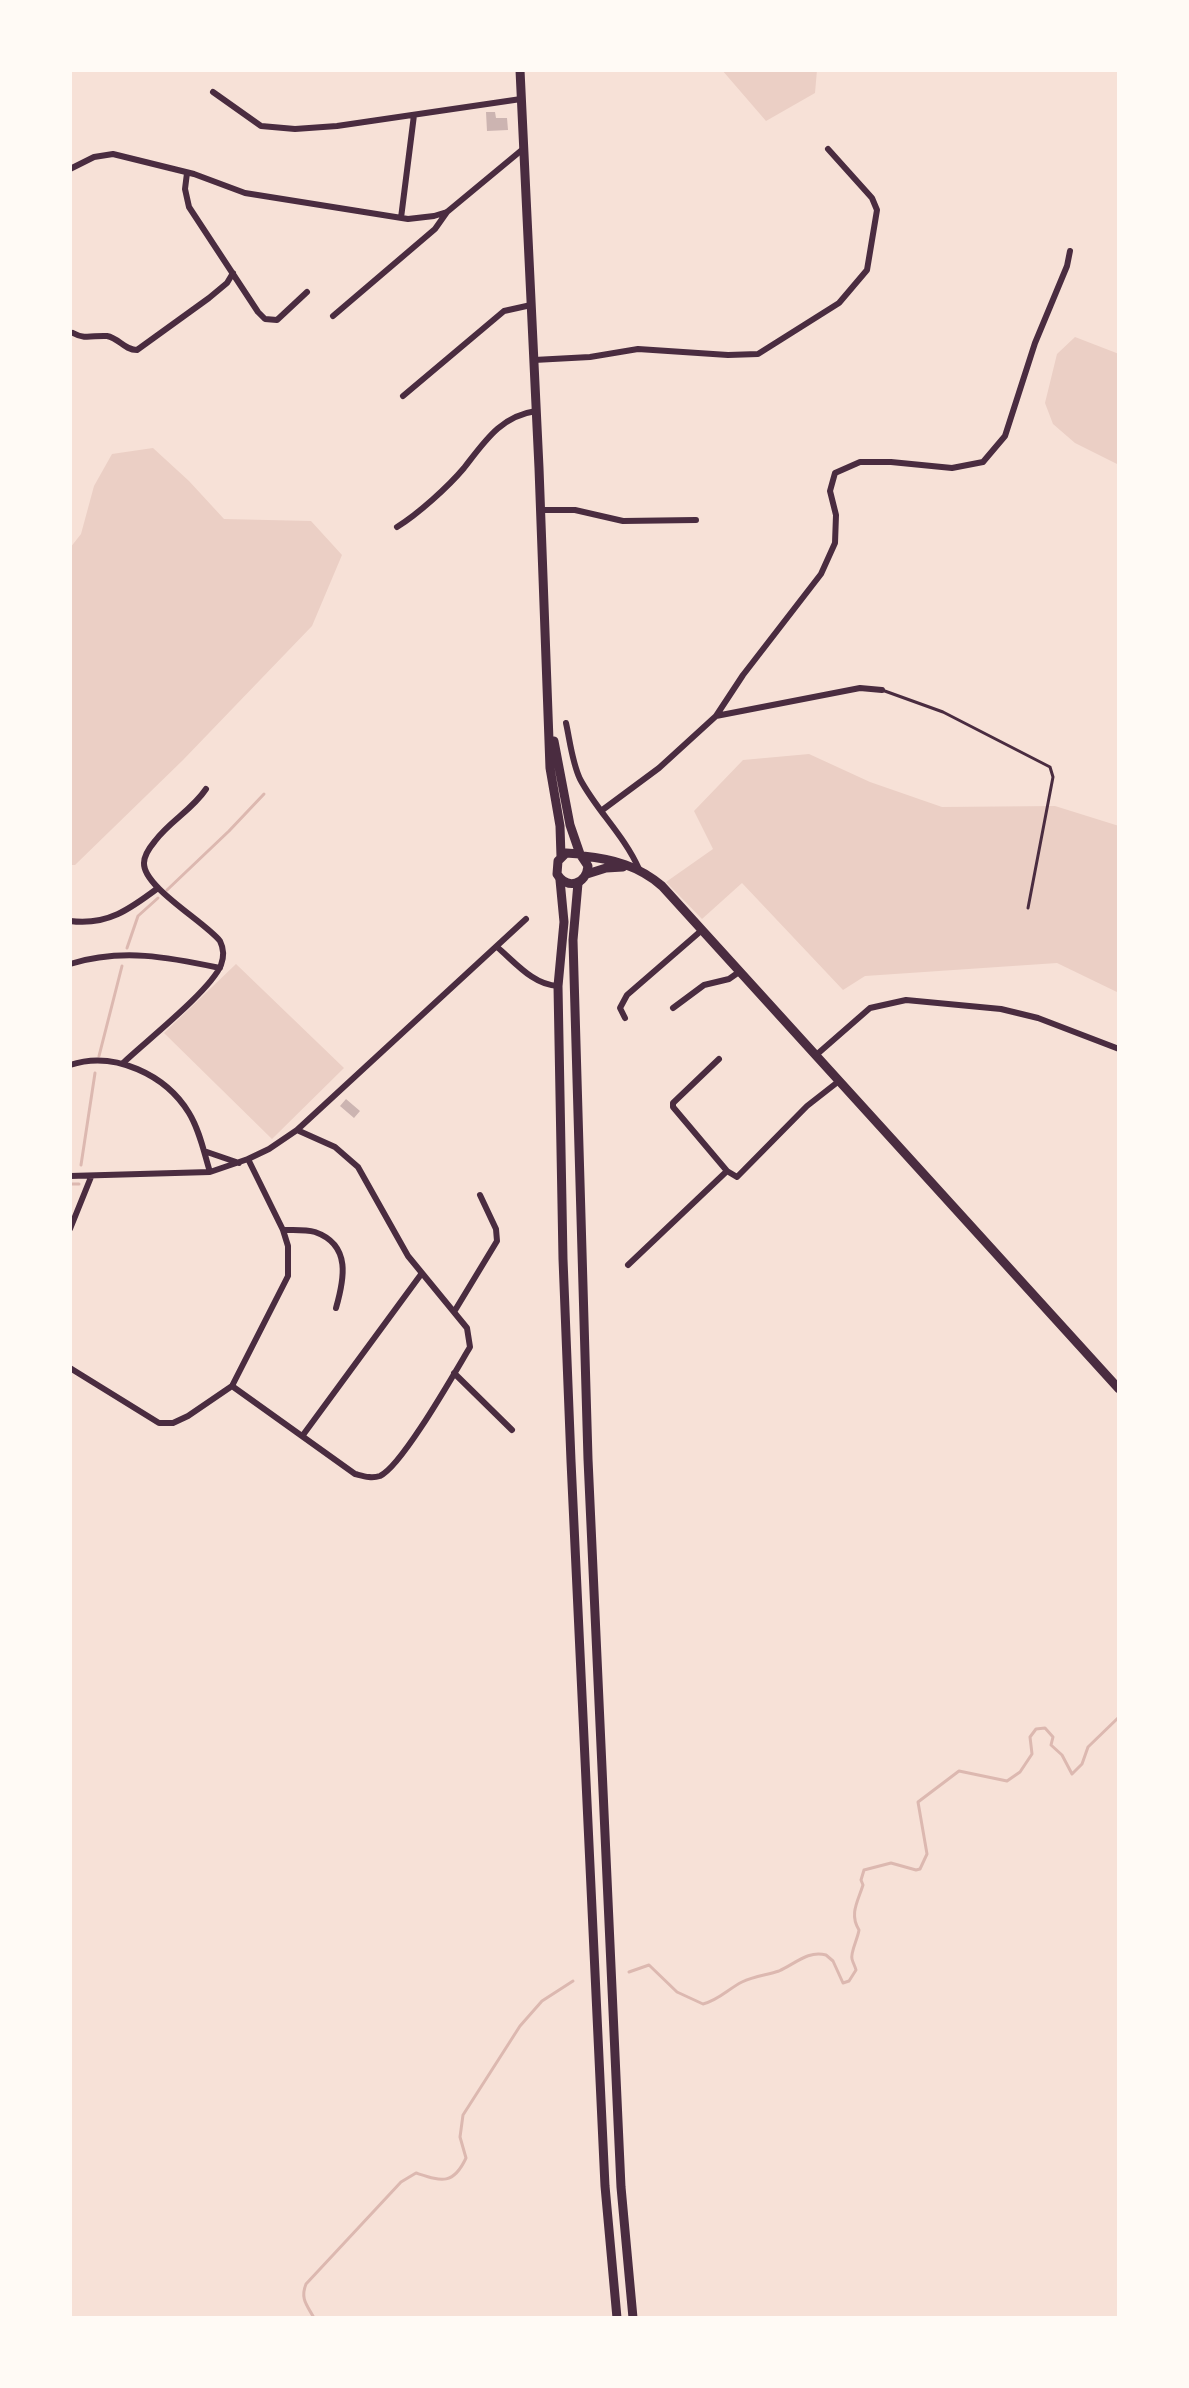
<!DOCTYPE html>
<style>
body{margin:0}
#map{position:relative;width:1189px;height:2388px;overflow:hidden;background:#f7e1d7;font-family:Quicksand,sans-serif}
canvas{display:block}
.frame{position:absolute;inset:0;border:72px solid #fffaf5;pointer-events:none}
</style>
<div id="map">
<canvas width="1189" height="2388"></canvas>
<div class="frame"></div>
</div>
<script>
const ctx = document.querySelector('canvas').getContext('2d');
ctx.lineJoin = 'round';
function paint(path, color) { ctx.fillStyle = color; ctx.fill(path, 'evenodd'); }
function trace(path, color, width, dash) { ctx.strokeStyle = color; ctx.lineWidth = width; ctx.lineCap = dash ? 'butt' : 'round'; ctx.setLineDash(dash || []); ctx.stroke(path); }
const green = new Path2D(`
 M 722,70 L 817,70 L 815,93 L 766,121 Z
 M 1075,337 L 1119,354 L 1119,465 L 1075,443 L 1053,424 L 1045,403 L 1057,354 Z
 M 153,448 L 189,481 L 224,519 L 311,521 L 342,555 L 312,626 L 183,760 L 75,865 L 70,865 L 70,548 L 81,534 L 94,486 L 112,454 Z
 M 809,754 L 870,782 L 942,807 L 1055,806 L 1119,826 L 1119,993 L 1057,963 L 865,976 L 843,990 L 742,883 L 702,919 L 666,882 L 713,849 L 694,811 L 743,760 Z
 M 236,964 L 344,1068 L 272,1139 L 164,1033 Z`);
const stream = new Path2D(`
 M 167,890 L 229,831 L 264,794
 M 127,948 L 138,916 L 158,898
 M 99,1056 L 122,966
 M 81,1165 L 95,1073
 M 70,1184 L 79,1184
 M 629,1972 L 649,1965 L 677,1992 L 703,2004 C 719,2000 728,1989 742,1982 C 754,1976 767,1975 779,1971 C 795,1964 808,1950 826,1955 L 833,1961 L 843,1983 L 849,1981 L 856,1970 C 855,1966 853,1963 852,1959 C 850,1953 858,1938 859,1930 C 849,1914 858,1901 863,1885 L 861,1880 L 864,1870 L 891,1863 L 916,1870 L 920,1869 L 927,1854 L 918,1802 L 959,1771 L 1007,1781 L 1020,1772 L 1032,1754 L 1030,1737 L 1036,1729 L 1045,1728 L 1053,1737 L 1051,1745 L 1062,1755 L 1072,1774 L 1082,1764 L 1088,1747 L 1119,1717
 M 314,2318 C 307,2305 300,2299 306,2284 L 401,2182 L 416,2173 C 441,2181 453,2186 466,2158 L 460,2137 L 463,2115 L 520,2026 L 542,2001 L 573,1981`);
const building = new Path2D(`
 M 486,112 L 495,112 L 496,118 L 507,118 L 508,130 L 487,131 Z
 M 346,1099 L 360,1111 L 354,1118 L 340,1106 Z`);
const service = new Path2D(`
 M 882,690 L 943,712 L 1050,767 L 1053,777 L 1028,908`);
const minor = new Path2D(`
 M 213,92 L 261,126 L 295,129 L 337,126 L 521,99
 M 70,169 L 94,157 L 113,154 L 194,174 L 245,193 L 408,219 L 434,216 L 447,212 L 523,149
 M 187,173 L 185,189 L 189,207 L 258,312 L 265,319 L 277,320 L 307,292
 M 401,218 L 414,115
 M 333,316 L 435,229 L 447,212
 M 73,333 C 85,340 94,335 107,336 C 119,338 124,350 137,350 L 209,298 L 227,283 L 233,273
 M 534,360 L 590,357 L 638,349 L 728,355 L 758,354 L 839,303 L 867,270 L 877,210 L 872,198 L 828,149
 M 403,396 L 504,311 L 531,305
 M 541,510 L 575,510 L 623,521 L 696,520
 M 397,527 C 418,514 448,487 464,468 C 485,441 501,416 536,411
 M 716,716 L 860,688 L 882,690
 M 566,723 C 570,741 572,762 580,779 C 597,811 624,835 639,869
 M 601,811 L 659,768 L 716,716 L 743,675 L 821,574 L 835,543 L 836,515 L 830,491 L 835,473 L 860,462 L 891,462 L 952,468 L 983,462 L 1005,436 L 1035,343 L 1067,266 L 1070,251
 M 70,921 C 107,926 130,909 158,888
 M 497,947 C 515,962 533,985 558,986
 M 70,964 C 122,948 168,957 220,968
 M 673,1008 L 704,985 L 729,979 L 739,972
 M 625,1018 L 620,1008 L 627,995 L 702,930
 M 815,1056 L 870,1008 L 906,1000 L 1001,1009 L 1038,1018 L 1119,1049
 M 719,1059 L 673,1103 L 673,1107 L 727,1171 L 737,1177 L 807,1106 L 839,1081
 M 123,1063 C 145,1042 211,990 221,965 C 224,957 224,949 220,941 C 205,922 143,887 144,863 C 144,856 150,847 155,841 C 170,821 192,810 206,789
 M 70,1065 C 114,1050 166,1075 189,1113 C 200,1131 204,1153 210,1172
 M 204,1151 L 239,1163
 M 70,1176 L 210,1172 L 248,1159 L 269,1149 L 297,1130 L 526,919
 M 70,1229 L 91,1177
 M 283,1230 C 292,1230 305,1229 315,1232 C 352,1245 344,1280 336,1308
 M 628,1265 L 727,1171
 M 454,1312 L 497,1241 L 496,1229 L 480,1195
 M 70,1368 L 159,1423 L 173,1423 L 188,1416 L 232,1386 L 288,1276 L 288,1246 L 283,1230 L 248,1159
 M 454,1373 L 512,1430
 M 232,1386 L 355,1474 C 363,1476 371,1479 380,1476 C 402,1466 455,1372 470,1347 L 467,1328 L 408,1256 L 358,1167 L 335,1147 L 297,1130
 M 303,1435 L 422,1273`);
const primary = new Path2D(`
 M 520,70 L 539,468 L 550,768 L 560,826 L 561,857
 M 554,741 L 570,825 L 580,854 L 588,866 C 586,885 567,890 557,874 L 558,861 L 566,853 L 580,854
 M 583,856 C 613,859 639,866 662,886 L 1119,1389
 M 587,874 L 606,868 L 623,867`);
const trunk = new Path2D(`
 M 560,880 L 564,922 L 558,986 L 563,1259 L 571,1461 L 605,2186 L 617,2318
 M 578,883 L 573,940 L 574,975 L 588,1459 L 621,2187 L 633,2318`);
paint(green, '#ebcfc5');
trace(stream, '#dcb8b0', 3);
paint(building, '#ccb4b1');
trace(service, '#4a2c40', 3);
trace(minor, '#4a2c40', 6);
trace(primary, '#4a2c40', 9);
trace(trunk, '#4a2c40', 9);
</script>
